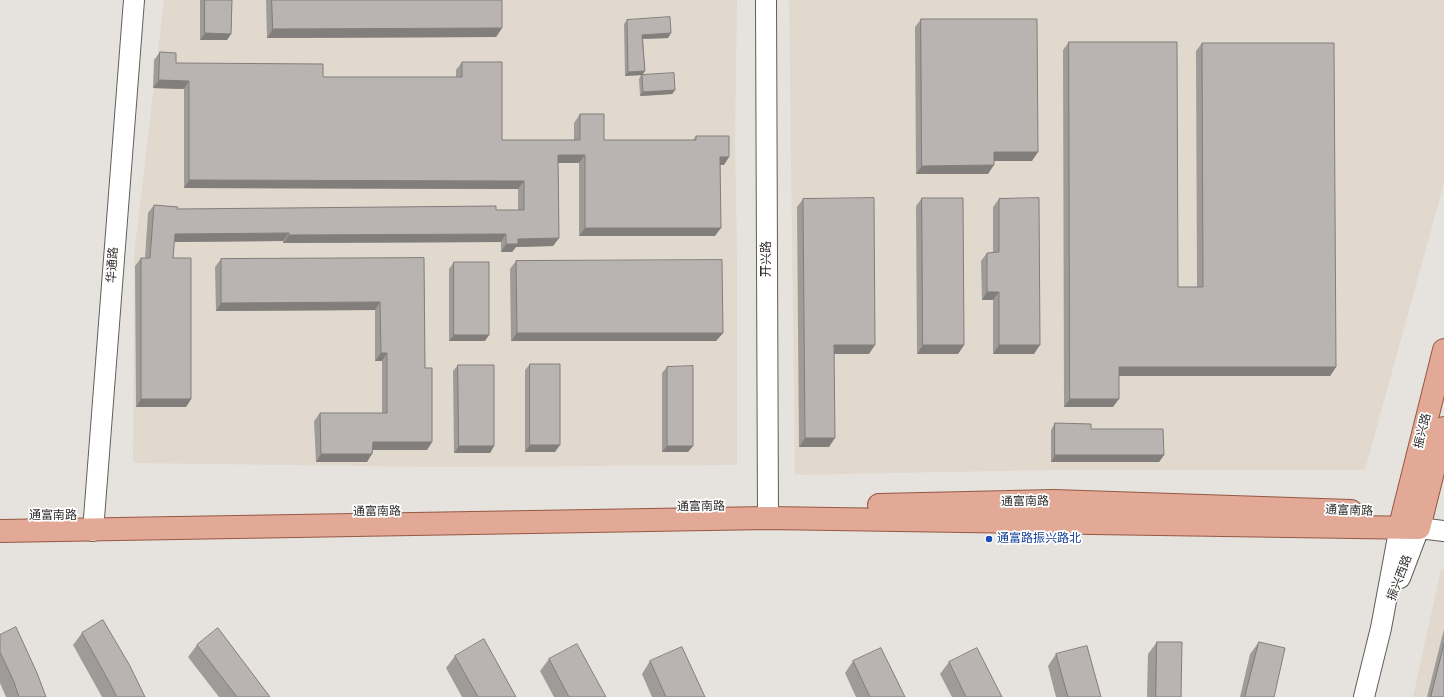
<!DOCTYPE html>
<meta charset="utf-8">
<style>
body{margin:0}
canvas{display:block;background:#e6e2dd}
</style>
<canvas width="1444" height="697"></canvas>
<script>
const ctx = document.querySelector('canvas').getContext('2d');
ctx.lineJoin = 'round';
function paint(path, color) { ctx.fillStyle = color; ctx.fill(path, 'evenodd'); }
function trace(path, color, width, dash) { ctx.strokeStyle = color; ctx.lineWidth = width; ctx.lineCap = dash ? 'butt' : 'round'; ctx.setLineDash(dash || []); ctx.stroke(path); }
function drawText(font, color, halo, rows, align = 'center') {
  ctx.font = font + ' "DM Sans","Noto Sans SC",sans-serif'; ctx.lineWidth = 3.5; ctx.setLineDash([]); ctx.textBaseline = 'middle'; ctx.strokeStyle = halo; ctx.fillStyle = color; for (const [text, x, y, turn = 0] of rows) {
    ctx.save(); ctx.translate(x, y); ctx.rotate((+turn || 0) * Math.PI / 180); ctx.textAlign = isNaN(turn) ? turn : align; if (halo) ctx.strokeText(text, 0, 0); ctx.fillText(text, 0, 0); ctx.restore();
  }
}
const built = new Path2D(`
 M 164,0 L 737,0 L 735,142 L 737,253 L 737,465 L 440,467 L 133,463 L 134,256 Z
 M 789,0 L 1444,0 L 1444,183 L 1365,470 L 1050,470 L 795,475 Z
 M 1441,569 L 1444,570 L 1444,697 L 1413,697 Z`);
const minor = new Path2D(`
 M 766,0 L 768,518
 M 93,531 L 134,0
 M 1400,578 L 1419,528 L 1444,531
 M 1364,697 L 1381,628 L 1400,526`);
const major = new Path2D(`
 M 879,505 L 1054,501 L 1351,511
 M 1400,526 L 1444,350
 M 0,531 L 768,518 L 1419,528 L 1444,428`);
const wall = new Path2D(`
 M 200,0 L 232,0 L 231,34 L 227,40 L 200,40 Z
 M 266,0 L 502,0 L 502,28 L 496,37 L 267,38 Z
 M 921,19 L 1032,161 L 994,161 L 988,174 L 916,174 L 915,27 Z
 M 627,20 L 671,33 L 668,38 L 643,39 L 645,71 L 642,75 L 675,90 L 672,94 L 640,96 L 639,79 L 641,75 L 625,76 L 624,24 Z
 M 1069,42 L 1178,287 L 1197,287 L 1196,51 L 1202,43 L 1336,367 L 1330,376 L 1119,376 L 1113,407 L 1064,407 L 1063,50 Z
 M 160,52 L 176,63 L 323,77 L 456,77 L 456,70 L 462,62 L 502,140 L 574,140 L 574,123 L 580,114 L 604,140 L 693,140 L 696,136 L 724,165 L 720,165 L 715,236 L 579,236 L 579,163 L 558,163 L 559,238 L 553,246 L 516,247 L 512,252 L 501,252 L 501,242 L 283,243 L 283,241 L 174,242 L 173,258 L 191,399 L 186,407 L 136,407 L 135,266 L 141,258 L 145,258 L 148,213 L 154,205 L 177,209 L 518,210 L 518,189 L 184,188 L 184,89 L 153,88 L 154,60 Z
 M 922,198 L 964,345 L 958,354 L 917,354 L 916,206 Z
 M 803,199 L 869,354 L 834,354 L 829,447 L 799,447 L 797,207 Z
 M 999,199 L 1034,354 L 993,354 L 993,300 L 982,300 L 981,261 L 987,253 L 993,253 L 993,207 Z
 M 424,258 L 425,368 L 432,442 L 427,450 L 372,450 L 367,462 L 316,462 L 314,421 L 320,413 L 382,413 L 382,361 L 375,361 L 375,310 L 216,311 L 215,267 L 221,259 Z
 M 516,261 L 723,333 L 716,341 L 511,341 L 510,269 Z
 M 454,262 L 485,341 L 449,341 L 449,269 Z
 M 530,364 L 555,452 L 525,452 L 525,370 Z
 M 458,365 L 494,446 L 490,453 L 454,453 L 453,371 Z
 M 667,367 L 693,446 L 688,452 L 662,452 L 662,373 Z
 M 1055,423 L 1091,429 L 1164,455 L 1159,462 L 1051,462 L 1051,430 Z
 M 1444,629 L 1444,697 L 1427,697 Z
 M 82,633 L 145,697 L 102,697 L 73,645 Z
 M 0,635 L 46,697 L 6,697 L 0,683 Z
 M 1157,642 L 1181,697 L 1147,697 L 1148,654 Z
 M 1259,642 L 1274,697 L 1240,697 L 1250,654 Z
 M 197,645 L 270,697 L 219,697 L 188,657 Z
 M 1056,654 L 1101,697 L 1056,697 L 1048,666 Z
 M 455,656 L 516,697 L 462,697 L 446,668 Z
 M 549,659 L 606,697 L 554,697 L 540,671 Z
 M 650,661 L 705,697 L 652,697 L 642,674 Z
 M 853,661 L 905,697 L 856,697 L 845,673 Z
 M 949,662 L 1002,697 L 952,697 L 940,674 Z`);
const shadedWall = new Path2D(`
 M 502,28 L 496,37 L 267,38 L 273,29 Z
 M 205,33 L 231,34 L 227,40 L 200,40 Z
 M 671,33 L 668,38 L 639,39 L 642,35 Z
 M 645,71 L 642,75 L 625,76 L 628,72 Z
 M 159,80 L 189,81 L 184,89 L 153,88 Z
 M 675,90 L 672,94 L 640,96 L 643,92 Z
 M 994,152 L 1038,152 L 1032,161 L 988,161 Z
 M 558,155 L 585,155 L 579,163 L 552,163 Z
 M 720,157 L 729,157 L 724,165 L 715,165 Z
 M 994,165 L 988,174 L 916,174 L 922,166 Z
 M 189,180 L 524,181 L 518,189 L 184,188 Z
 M 585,228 L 721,228 L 715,236 L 579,236 Z
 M 289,233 L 283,241 L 169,242 L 175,234 Z
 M 506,234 L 501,242 L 283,243 L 289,235 Z
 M 559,238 L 553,246 L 516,247 L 512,252 L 501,252 L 506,244 L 518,239 Z
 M 987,292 L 999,292 L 993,300 L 982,300 Z
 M 380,302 L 375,310 L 216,311 L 221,303 Z
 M 517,333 L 723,333 L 716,341 L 511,341 Z
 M 454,335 L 489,335 L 485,341 L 449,341 Z
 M 834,345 L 875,345 L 869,354 L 828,354 Z
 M 923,345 L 964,345 L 958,354 L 917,354 Z
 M 999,345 L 1040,345 L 1034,354 L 993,354 Z
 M 381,353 L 387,353 L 382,361 L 375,361 Z
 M 1119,367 L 1336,367 L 1330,376 L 1113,376 Z
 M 141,399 L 191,399 L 186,407 L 136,407 Z
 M 1070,399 L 1119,399 L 1113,407 L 1064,407 Z
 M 805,438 L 835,438 L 829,447 L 799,447 Z
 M 373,442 L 432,442 L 427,450 L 367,450 Z
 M 530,445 L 560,445 L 555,452 L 525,452 Z
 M 459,446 L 494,446 L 490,453 L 454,453 Z
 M 667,446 L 693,446 L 688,452 L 662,452 Z
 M 321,454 L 372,454 L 367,462 L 316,462 Z
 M 1055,455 L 1164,455 L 1159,462 L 1051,462 Z`);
const building = new Path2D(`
 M 205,0 L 232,0 L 231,34 L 205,33 Z
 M 272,0 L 502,0 L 502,28 L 273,29 Z
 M 670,17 L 671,33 L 642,35 L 645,71 L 628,72 L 627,20 Z
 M 921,19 L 1037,19 L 1038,152 L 994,152 L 994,165 L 922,166 Z
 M 1069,42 L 1177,42 L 1178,287 L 1203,287 L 1202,43 L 1334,43 L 1336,367 L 1119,367 L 1119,399 L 1070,399 Z
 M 160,52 L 176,53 L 176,63 L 323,64 L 323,77 L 462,77 L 462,62 L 502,62 L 502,140 L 580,140 L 580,114 L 604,114 L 604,140 L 696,140 L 696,136 L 729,136 L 729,157 L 720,157 L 721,228 L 585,228 L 585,155 L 558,155 L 559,238 L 518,239 L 518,244 L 506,244 L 506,234 L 289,235 L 289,233 L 175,234 L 173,258 L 191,258 L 191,399 L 141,399 L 141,258 L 150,258 L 154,205 L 178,207 L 177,209 L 496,206 L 496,210 L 524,210 L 524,181 L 189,180 L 189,81 L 159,80 Z
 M 674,73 L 675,90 L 643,92 L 642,75 Z
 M 874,198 L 875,345 L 834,345 L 835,438 L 805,438 L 803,199 Z
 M 922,198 L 963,198 L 964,345 L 923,345 Z
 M 1039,198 L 1040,345 L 999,345 L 999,292 L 987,292 L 987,253 L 999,252 L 999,199 Z
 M 424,258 L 425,368 L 432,368 L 432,442 L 373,442 L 372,454 L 321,454 L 320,413 L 387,413 L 387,353 L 381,353 L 380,302 L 221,303 L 221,259 Z
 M 722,260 L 723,333 L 517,333 L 516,261 Z
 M 454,262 L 489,262 L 489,335 L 454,335 Z
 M 530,364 L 560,364 L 560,445 L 530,445 Z
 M 458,365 L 494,365 L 494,446 L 459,446 Z
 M 693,366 L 693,446 L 667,446 L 667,367 Z
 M 1055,423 L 1091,424 L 1091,429 L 1163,429 L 1164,455 L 1055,455 Z
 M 103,620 L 130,666 L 145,697 L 117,697 L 107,678 L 82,633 Z
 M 16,627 L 37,673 L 46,697 L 19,697 L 14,682 L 0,652 L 0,635 Z
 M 218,628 L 270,697 L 237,697 L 197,645 Z
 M 484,639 L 516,697 L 478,697 L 455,656 Z
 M 1157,642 L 1182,642 L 1181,697 L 1156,697 Z
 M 1259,642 L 1285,648 L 1274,697 L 1245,697 Z
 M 577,644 L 606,697 L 569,697 L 549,659 Z
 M 1444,644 L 1444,697 L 1431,697 Z
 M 1087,646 L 1101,697 L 1068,697 L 1056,654 Z
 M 682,647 L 705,697 L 666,697 L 650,661 Z
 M 881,648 L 905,697 L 870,697 L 853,661 Z
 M 977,648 L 1002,697 L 966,697 L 949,662 Z`);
const markers = [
 [989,539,4,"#1a4fb4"]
];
const streetNames = [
 ["开兴路",767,259,-90],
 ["华通路",113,265,-86],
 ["振兴路",1423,431,-76],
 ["通富南路",1025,502,-1],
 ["通富南路",701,507,-1],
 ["通富南路",1349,511,2],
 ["通富南路",377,512,-1],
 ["通富南路",53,516],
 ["振兴西路",1400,578,-69]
];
const transitNames = [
 ["通富路振兴路北",997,539]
];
paint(built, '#e1d9cd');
trace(minor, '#615e5a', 22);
trace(major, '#965944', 24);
trace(minor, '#fff', 20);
trace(major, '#e1a996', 22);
paint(wall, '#9f9b98');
paint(shadedWall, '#827e7c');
paint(building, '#b9b4b1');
trace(building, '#827e7c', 1);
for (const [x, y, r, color] of markers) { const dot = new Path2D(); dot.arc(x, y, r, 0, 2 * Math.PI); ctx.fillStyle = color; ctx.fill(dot); trace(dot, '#fff', 1.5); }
drawText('12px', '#302f2d', '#fff', streetNames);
drawText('12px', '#164399', '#fff', transitNames, 'left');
</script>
